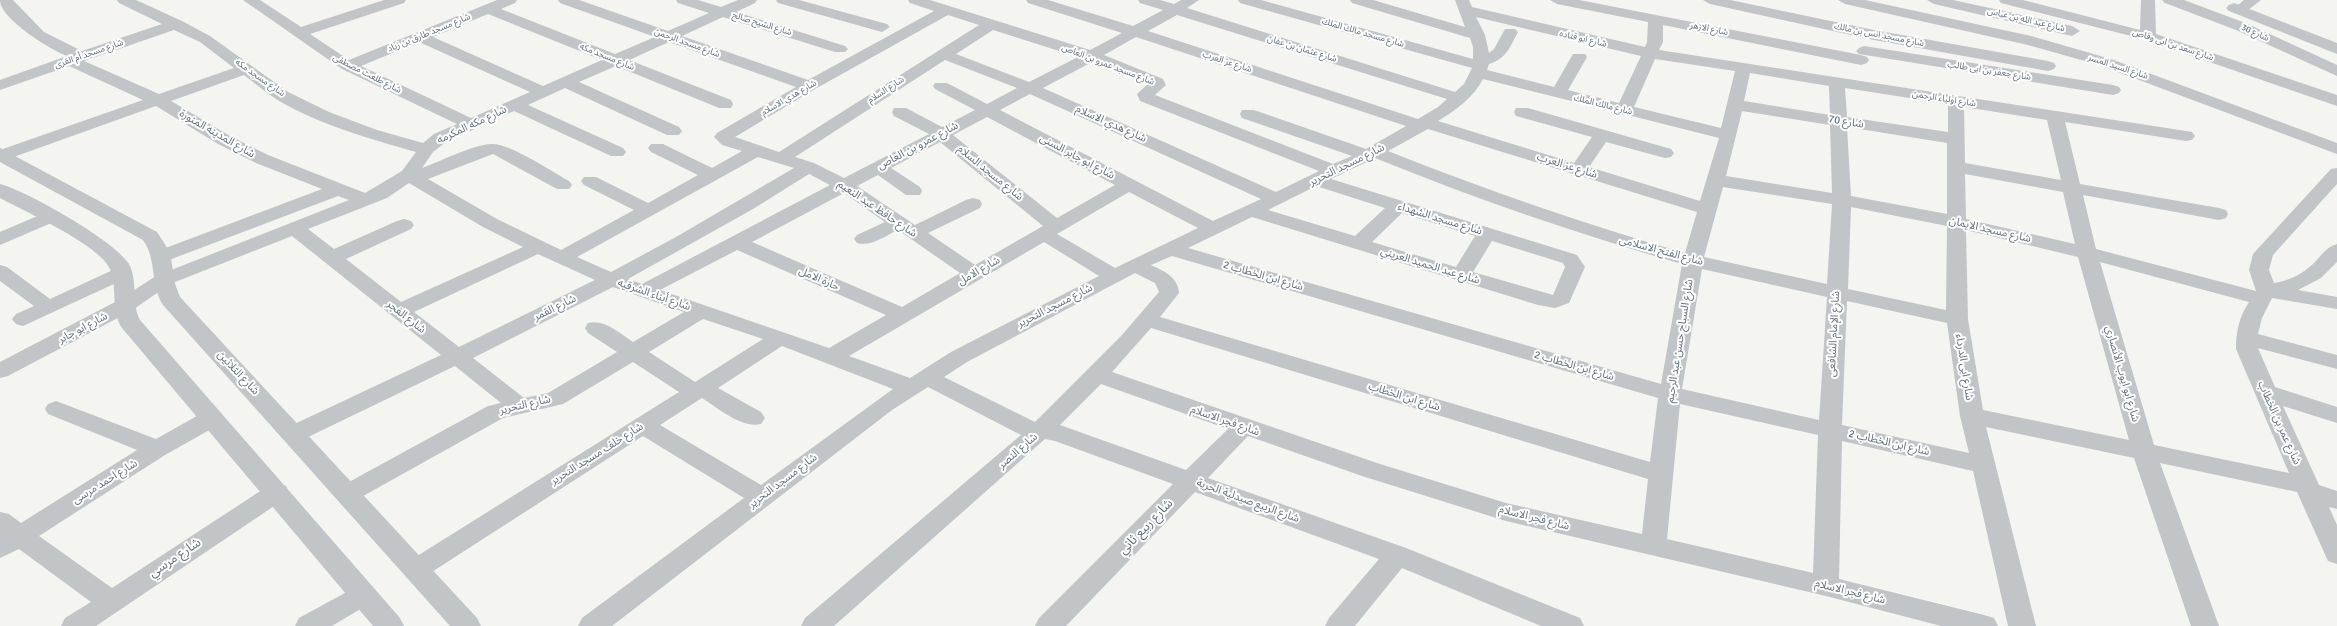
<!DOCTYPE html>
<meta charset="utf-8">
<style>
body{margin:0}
canvas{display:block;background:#f4f4f0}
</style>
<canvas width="2337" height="626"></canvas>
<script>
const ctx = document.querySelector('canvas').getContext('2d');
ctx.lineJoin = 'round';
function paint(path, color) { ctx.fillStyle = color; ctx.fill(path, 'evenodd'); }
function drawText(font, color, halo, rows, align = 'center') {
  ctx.font = font + ' Signika,"Noto Sans Arabic",sans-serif'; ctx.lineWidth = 4; ctx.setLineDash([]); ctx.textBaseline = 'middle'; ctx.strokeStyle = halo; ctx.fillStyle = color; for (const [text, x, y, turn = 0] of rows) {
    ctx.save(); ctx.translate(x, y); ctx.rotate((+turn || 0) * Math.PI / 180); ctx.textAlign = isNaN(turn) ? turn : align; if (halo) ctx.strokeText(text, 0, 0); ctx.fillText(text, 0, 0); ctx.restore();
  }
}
const minor = new Path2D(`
 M 0,0 L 13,0 L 44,32 L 82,51 L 162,24 L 119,3 L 117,0 L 136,0 L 182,21 L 210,36 L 288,92 L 329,112 L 377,130 L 423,143 L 434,134 L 457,124 L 342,69 L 243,0 L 260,0 L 301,27 L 384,0 L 406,0 L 404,3 L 310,34 L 349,60 L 497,0 L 517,0 L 515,3 L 501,9 L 615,54 L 655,37 L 560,3 L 558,0 L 579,0 L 668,31 L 709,13 L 678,3 L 676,0 L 698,0 L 721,7 L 738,0 L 757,0 L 755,3 L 736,12 L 845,46 L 848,49 L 845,52 L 835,52 L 723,17 L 682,36 L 808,80 L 934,11 L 910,3 L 908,0 L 930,0 L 1090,50 L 1122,33 L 1028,3 L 1026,0 L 1048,0 L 1133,26 L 1163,10 L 1140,3 L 1138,0 L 1160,0 L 1174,4 L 1181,0 L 1199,0 L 1187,8 L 1455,92 L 1464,84 L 1472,68 L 1240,3 L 1238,0 L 1261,0 L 1473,59 L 1473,47 L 1470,38 L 1352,3 L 1350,0 L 1373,0 L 1465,27 L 1455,0 L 1469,0 L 1472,7 L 1645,47 L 1647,42 L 1648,22 L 1557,4 L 1550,0 L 1579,0 L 1861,55 L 1867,57 L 1869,60 L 1867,63 L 1861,65 L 1663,25 L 1663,42 L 1659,50 L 2186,131 L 2192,132 L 2195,136 L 2192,140 L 2186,141 L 2065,122 L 2080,184 L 2219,208 L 2226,210 L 2228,214 L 2226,218 L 2219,220 L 2083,195 L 2096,249 L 2256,291 L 2249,270 L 2253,254 L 2331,169 L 2337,168 L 2337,184 L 2273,255 L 2269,270 L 2274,283 C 2289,281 2302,274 2313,264 C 2321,256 2326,247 2337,244 L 2337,262 L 2321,278 L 2298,290 L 2337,297 L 2337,309 L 2272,298 L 2262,318 L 2258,334 L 2337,355 L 2337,369 L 2258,348 L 2275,387 L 2337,407 L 2337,423 L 2283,406 L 2319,485 L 2337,491 L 2337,509 L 2329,507 L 2337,525 L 2337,564 L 2328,561 L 2297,492 L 2160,463 L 2219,626 L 2191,626 L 2134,458 L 1986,427 L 2036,626 L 2008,626 L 1973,471 L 1842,441 L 1839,579 L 1984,615 L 1994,618 L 1998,626 L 1941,626 L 1826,596 L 1506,521 L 1362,476 L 1248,436 L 1208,478 L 1406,548 L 1580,618 L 1584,626 L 1541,626 L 1402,568 L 1355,626 L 1325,626 L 1329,618 L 1379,559 L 1195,492 L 1066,626 L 1035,626 L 1039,618 L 1173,484 L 1055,441 L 1045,439 L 834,626 L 801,626 L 805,618 L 1021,435 L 928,387 L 892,410 L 612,626 L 578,626 L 582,618 L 744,498 L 643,436 L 424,577 L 415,580 L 406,577 L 402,570 L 406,563 L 679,392 L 633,362 L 563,404 L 503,418 L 356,500 L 347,503 L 338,500 L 335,494 L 338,488 L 488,406 L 501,403 L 455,366 L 302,440 L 294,442 L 286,440 L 282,434 L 286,428 L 441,355 L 292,236 L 170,284 L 131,311 L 8,376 L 0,378 L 0,362 L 117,301 L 156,276 L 349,200 L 338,196 L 169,260 L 162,262 L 155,260 L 152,256 L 155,252 L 322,189 L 256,163 L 218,144 L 156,106 L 8,159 L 0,160 L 0,150 L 143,100 L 69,66 L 0,90 L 0,80 L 67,56 C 51,50 0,19 0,0 ZM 488,14 L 602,60 L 543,86 L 433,37 ZM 948,15 L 979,25 L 779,152 L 735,137 L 815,89 ZM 1177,15 L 1447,99 L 1438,107 L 1418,119 L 1148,31 ZM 1476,17 L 1641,56 L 1619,103 L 1568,90 L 1587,57 L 1585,54 L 1573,54 L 1554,87 L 1487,70 L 1489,64 C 1506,59 1510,47 1518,32 L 1515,29 L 1505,29 L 1494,49 L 1489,53 L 1485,35 ZM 174,30 L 200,42 L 234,68 L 159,94 L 84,61 ZM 993,30 L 1078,57 L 1029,82 L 956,54 ZM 1136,37 L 1406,126 L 1366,149 L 1254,110 L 1242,110 L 1240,114 L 1242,118 L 1352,156 L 1333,164 L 1155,95 L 1166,85 L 1163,79 L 1104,55 ZM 419,42 L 530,92 L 471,118 L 361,66 ZM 669,42 L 796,87 L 717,133 L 714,137 L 722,145 L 742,151 L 712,168 L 663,144 L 651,144 L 648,148 L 651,152 L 698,175 L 648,203 L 596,177 L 584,177 L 581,181 L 584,185 L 634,210 L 561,250 L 497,219 L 428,179 L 493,154 L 557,189 L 569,189 L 572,185 L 569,181 C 553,172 509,143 492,144 C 471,145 442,161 422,168 L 433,152 L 446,142 L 514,111 L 611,156 L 623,156 L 626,152 L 623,148 L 528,105 L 565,88 L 667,135 L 679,135 L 682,131 L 679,127 L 579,82 L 616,66 L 719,108 L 731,108 L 733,104 L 731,100 L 629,60 ZM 1655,59 L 1735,71 L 1721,128 L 1634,107 ZM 945,60 L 1017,88 L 987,104 L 947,83 L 935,83 L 933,86 L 935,89 L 975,110 L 942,127 L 906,108 L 894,108 L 892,112 L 894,116 L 929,134 L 844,178 L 814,163 L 795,157 ZM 1092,62 L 1148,84 L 1137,94 L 1140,101 L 1319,171 L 1276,192 L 1043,88 ZM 1750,73 L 1829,86 L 1830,115 L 1744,101 ZM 244,75 C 255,83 265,92 276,99 C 319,125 368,138 416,152 L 402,171 L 365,193 L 268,155 L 230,136 L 171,101 ZM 1483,79 L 1616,112 L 1618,115 L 1628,115 L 1719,138 L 1700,201 L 1589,167 L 1606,142 L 1665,158 L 1671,157 L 1674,153 L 1671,149 L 1528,108 L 1516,108 L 1514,112 L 1516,116 L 1592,137 L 1574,163 L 1438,121 C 1455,111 1474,97 1483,79 ZM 1845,88 L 1948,104 L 1948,132 L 1847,117 ZM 1030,94 L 1261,199 L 1213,221 L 1000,110 ZM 1964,107 L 2047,120 L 2061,180 L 1965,163 ZM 1742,111 L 1830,125 L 1832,193 L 1726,176 ZM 987,117 L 1115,185 L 1057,218 L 953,135 ZM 1847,127 L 1947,143 L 1947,214 L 1851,196 ZM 1428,129 L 1697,212 L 1685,253 C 1584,224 1486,190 1388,151 ZM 940,142 L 1043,226 L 975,265 L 928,233 L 980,208 L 982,204 L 980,200 L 973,198 L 966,200 L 915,225 L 857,186 L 878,175 L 906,195 L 920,195 L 922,191 L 920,187 L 891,168 ZM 758,157 L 794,168 L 676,237 L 611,272 L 577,257 ZM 1375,158 C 1476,199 1578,234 1682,264 L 1661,384 L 1188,248 L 1252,217 L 1538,305 L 1555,308 L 1569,303 L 1585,267 L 1577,255 L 1331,179 ZM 809,174 L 830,185 L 642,284 L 628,279 L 753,209 ZM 1965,174 L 2063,192 L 2075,244 L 1966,219 ZM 409,183 L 483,227 L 523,247 L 401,302 L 346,259 L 411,229 L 414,225 L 411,221 L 404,219 L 397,221 L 334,249 L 308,229 L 387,198 ZM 1316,186 L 1385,208 L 1355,236 L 1268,210 ZM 1723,187 L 1832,204 L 1827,284 L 1704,257 ZM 1129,192 L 1198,228 L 1115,268 L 1057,234 ZM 844,193 L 885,222 L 857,235 L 854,239 L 857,243 C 871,247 885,236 898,230 L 960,273 L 902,307 L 752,242 ZM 1851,207 L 1947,226 L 1946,310 L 1848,289 ZM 1402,213 L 1475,236 L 1456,267 L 1372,242 ZM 1966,230 L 2078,257 L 2129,440 L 1983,410 L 1968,319 ZM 1492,241 L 1563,263 L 1565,267 L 1553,295 L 1473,272 ZM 1044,242 L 1099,276 L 951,352 L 910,378 L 849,356 ZM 737,250 L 886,315 L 829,348 L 660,290 ZM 538,254 L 595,280 L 459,347 L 414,312 ZM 1172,256 L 1658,398 L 1650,462 L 1160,317 L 1179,293 C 1178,277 1164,271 1151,265 ZM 2100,262 L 2249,302 C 2239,317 2236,332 2236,349 L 2289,473 L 2154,445 ZM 1702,269 L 1827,297 L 1819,420 L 1682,389 ZM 1135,273 L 1155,283 L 1159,292 L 1122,335 L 1035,422 L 944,377 L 967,362 ZM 613,287 L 684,312 L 633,342 C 620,334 605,319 588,323 L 585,328 L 588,333 L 617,352 L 548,393 L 524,398 L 473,358 ZM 1847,301 L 1947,323 L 1960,416 L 1969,453 L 1842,425 ZM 703,319 L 763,339 L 695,382 L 649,352 ZM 1151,328 L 1648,479 L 1642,534 L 1506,503 L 1380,464 L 1112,372 ZM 782,346 L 893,389 L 761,485 L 660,425 L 702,398 C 718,408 742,429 761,424 L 765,418 L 761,412 L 718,388 ZM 1101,384 L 1228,429 L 1186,470 L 1060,425 ZM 1680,404 L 1818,435 L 1813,573 L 1667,539 Z
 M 776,0 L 799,0 L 887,24 L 890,27 L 882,32 L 778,3 Z
 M 1703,0 L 1730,0 L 1874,30 L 2048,61 L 2054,63 L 2056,66 L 2054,69 L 2048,71 L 1874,40 L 1710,4 Z
 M 1838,0 L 1865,0 L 2031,36 L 2111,59 L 2337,143 L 2337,154 L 2099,65 L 2028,45 L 1845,4 Z
 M 1927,0 L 1953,0 L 2072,26 L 2080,31 L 2072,36 L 1934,4 Z
 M 1999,0 L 2023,0 L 2140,30 L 2141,0 L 2155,0 L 2156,34 L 2337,95 L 2337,106 L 2143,39 L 2001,3 Z
 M 2244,0 L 2261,0 L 2244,13 L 2234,13 L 2232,10 Z
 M 1864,46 L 2113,85 L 2119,87 L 2121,90 L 2119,93 L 2113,95 L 1859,54 L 1856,51 L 1859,48 Z
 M 49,211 L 56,213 L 59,217 L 56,221 L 0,245 L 0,232 Z
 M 0,265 L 7,267 L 50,299 L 115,269 L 122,267 L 129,269 L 132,273 L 129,277 L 23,326 L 16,324 L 12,319 L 16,314 L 34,306 L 0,281 Z
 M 56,401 L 156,439 L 204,412 L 212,410 L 220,412 L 224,418 L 220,424 L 165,455 L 39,536 L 112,588 L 268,486 L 277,483 L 286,486 L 289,492 L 286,498 L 96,626 L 61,626 L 65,618 L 91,602 L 19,549 L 0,558 L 0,512 L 9,514 L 21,523 L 137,450 L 48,414 L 45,409 L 48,404 Z
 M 363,584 L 372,588 L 376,595 L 372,602 L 332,626 L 295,626 L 299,618 L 354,588 Z`);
const tertiary = new Path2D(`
 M 2162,0 L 2184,0 L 2248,24 L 2337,65 L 2337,76 L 2236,30 L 2165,3 Z
 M 2234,3 L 2337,43 L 2337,54 L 2229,11 L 2226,8 L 2229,5 Z
 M 0,148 L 157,232 L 170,252 L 175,284 L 180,297 L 477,618 L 481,626 L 450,626 L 163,305 C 150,285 157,259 143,240 L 0,162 Z
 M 0,184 C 27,191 115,241 129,264 C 138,281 131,303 140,320 L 400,618 L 404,626 L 373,626 L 122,328 C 110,309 118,288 110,269 C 100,245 24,211 0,198 Z`);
const farStreetnames = [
 ["شارع عبد الله بن عباس",2026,20,13],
 ["شارع الشيخ صالح",762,24,17],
 ["شارع الازهر",1709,29,11],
 ["شارع مسجد طارق بن زياد",429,33,-22],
 ["شارع مسجد مالك الملك",1363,33,16],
 ["شارع 30",2255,33,24],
 ["شارع مسجد انس بن مالك",1879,35,11],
 ["شارع ابو قتاده",1583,39,13],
 ["شارع مسجد الرحمن",687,43,20],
 ["شارع سعد بن ابى وقاص",2173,45,18],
 ["شارع عثمان بن عفان",1302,49,17],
 ["شارع مسجد أم القرى",89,54,-19],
 ["شارع مسجد مكه",607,57,22],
 ["شارع عز العرب",1227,62,18],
 ["شارع مسجد عمرو بن العاص",1108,65,21],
 ["شارع السيد المسر",2118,67,18],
 ["شارع جعفر بن ابى طالب",1989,71,9],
 ["شارع طلعت مصطفى",367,74,27],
 ["شارع مسجد مكه",260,78,35],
 ["شارع السلام",886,90,-33],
 ["شارع هدي الاسلام",789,98,-30],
 ["شارع اولياء الرحمن",1944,99,9],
 ["شارع مالك الملك",1603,105,14]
];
const streetNames = [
 ["شارع 70",1846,122,9],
 ["شارع هدي الاسلام",1111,124,24],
 ["شارع مكه المكرمه",472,125,-25],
 ["شارع المدينه المنورة",217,134,30],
 ["شارع عمرو بن العاص",918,146,-28],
 ["شارع ابو جابر السنى",1077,157,28],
 ["شارع مسجد التحرير",1347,165,-26],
 ["شارع عز العرب",1567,166,17],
 ["شارع مسجد السلام",990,173,39],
 ["شارع حافظ عبد النعيم",877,209,34],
 ["شارع مسجد الشهداء",1440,219,17],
 ["شارع مسجد الايمان",1990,230,13],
 ["شارع الفتح الاسلامى",1661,251,15],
 ["شارع عبد الحميد العريني",1430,266,17],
 ["شارع الامل",979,271,-30],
 ["شارع ابن الخطاب 2",1263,276,16],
 ["حارة الامل",819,279,24],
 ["شارع أبناء الشرقيه",654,295,19],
 ["شارع مسجد التحرير",1055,306,-27],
 ["شارع القمر",555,308,-26],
 ["شارع الفجر",406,317,38],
 ["شارع ابو جابر",83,328,-28],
 ["شارع الإمام الشافعى",1834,334,-87],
 ["شارع السباح حسن عبد الرحيم",1680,341,-81],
 ["شارع ابن الخطاب 2",1574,366,16],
 ["شارع ابى الدرداء",1964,367,81],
 ["شارع الثلاثين",238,373,47],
 ["شارع ابو ايوب الأنصاري",2122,374,74],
 ["شارع ابن الخطاب",1404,397,17],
 ["شارع التحرير",525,405,-13],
 ["شارع فجر الاسلام",1225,421,19],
 ["شارع عمر بن الخطاب",2279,423,66],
 ["شارع ابن الخطاب 2",1889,443,13],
 ["شارع النصر",1018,451,-41],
 ["شارع خلف مسجد التحرير",597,454,-32],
 ["شارع مسجد التحرير",783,481,-37],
 ["شارع احمد مرسى",105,482,-32],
 ["شارع الربيع صيدلية الحرية",1248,501,20],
 ["شارع فجر الاسلام",1534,518,14],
 ["شارع فجر الاسلام",1850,592,14]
];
const nearStreetnames = [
 ["شارع ربيع ثاني",1146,527,-46],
 ["شارع مرسي",175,558,-34]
];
paint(minor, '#c1c5c8');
paint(tertiary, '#c1c5c8');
drawText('9px', '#637381', '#fff', farStreetnames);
drawText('11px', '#637381', '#fff', streetNames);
drawText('13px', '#637381', '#fff', nearStreetnames);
</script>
